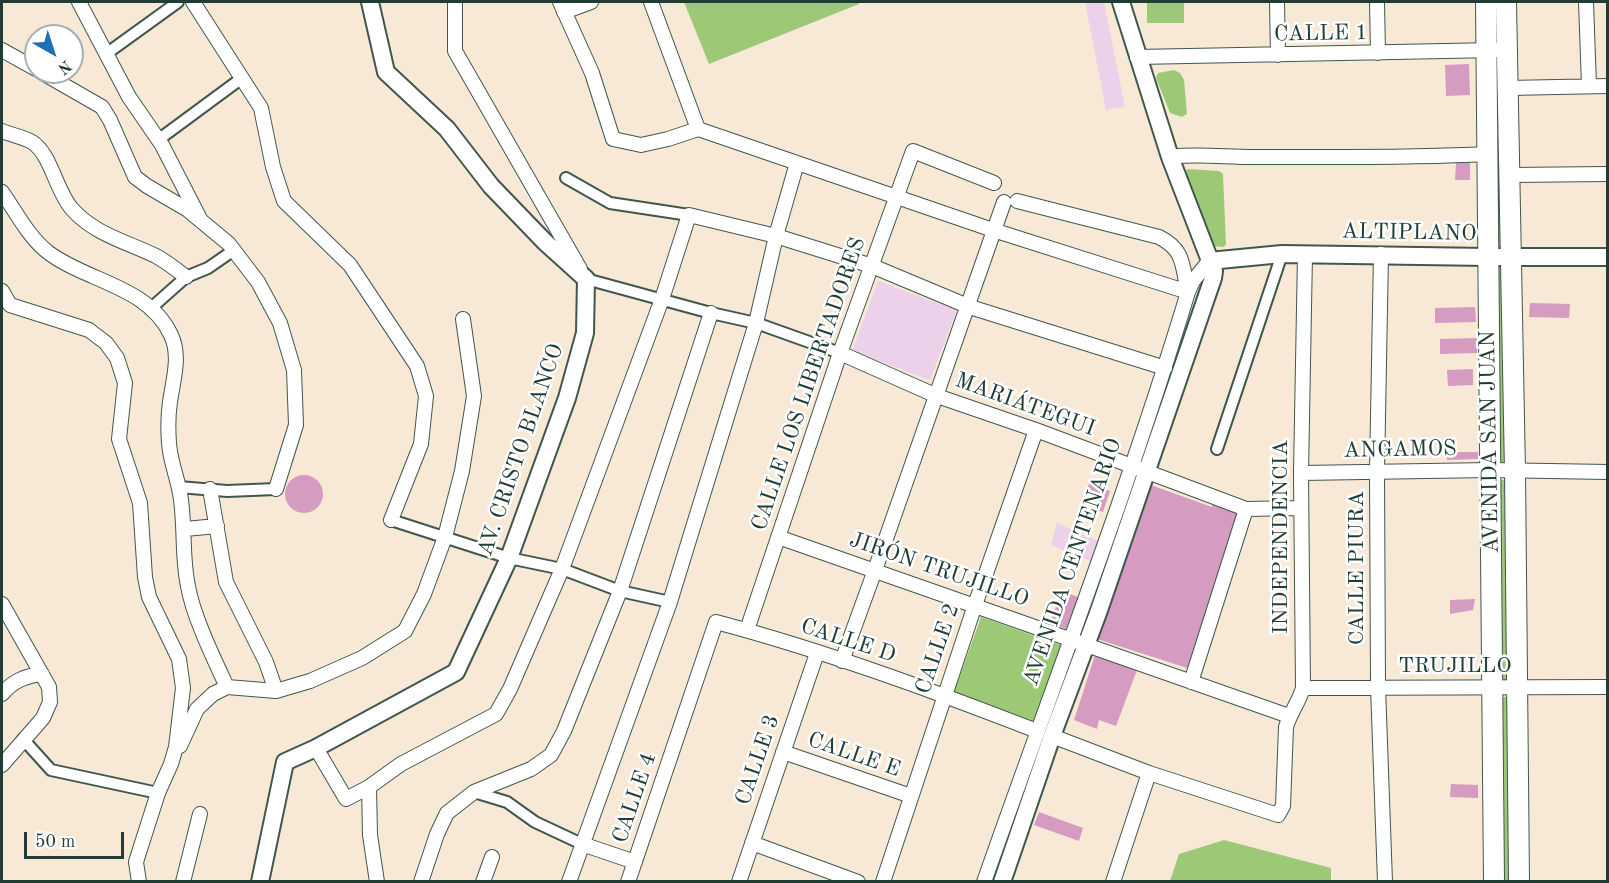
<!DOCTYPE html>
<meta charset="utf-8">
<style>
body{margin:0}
#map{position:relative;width:1609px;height:883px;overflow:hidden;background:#f8e9d6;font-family:"Old Standard TT",serif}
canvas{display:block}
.frame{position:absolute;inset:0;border:3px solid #1f3d34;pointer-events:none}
.north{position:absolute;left:24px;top:24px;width:60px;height:60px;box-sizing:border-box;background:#fff;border:2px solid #a5b1ae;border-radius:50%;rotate:141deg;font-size:16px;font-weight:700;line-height:24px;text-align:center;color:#1f3d34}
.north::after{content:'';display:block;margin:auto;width:21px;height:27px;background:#1f6fb2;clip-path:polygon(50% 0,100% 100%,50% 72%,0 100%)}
.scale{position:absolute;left:24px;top:832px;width:100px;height:27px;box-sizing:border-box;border:3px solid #1f3d34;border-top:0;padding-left:8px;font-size:18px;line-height:21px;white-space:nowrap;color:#1f3d34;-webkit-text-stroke:4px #fff;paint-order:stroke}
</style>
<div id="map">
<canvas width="1609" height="883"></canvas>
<div class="frame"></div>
<div class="north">N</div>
<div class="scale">50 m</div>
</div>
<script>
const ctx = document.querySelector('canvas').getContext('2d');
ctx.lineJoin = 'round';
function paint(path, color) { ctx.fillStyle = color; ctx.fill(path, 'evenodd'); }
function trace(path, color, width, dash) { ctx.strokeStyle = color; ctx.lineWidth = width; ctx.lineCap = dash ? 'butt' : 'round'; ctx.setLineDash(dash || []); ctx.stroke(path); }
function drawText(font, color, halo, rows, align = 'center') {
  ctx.font = font + ' "Old Standard TT",serif'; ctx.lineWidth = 5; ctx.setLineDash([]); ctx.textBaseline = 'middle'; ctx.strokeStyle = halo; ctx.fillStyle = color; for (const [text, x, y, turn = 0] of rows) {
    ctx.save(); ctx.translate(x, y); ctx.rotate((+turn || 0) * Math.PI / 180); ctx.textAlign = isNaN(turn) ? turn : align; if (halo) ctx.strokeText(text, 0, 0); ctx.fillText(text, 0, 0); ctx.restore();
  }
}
const built = new Path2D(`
 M 1085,2 L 1104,2 L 1125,107 L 1106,110 Z
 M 878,281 L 957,310 L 930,380 L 852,351 Z
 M 1057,523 L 1101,542 L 1093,562 L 1051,545 Z`);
const green = new Path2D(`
 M 684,2 L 858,2 L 859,4 L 709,64 Z
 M 1147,2 L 1184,2 L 1184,23 L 1147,23 Z
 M 1490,58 L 1498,58 L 1501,250 L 1493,249 Z
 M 1174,70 L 1180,73 L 1184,80 L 1187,114 L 1182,117 L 1170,113 L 1156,78 L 1158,73 Z
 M 1188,169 L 1219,171 L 1223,174 L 1226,245 L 1223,247 L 1212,246 L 1184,173 Z
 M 1493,264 L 1503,265 L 1507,463 L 1495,466 Z
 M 1498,480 L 1507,480 L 1512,684 L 1500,683 Z
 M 981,617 L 1061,645 L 1034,721 L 954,692 Z
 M 1501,697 L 1511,697 L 1512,881 L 1499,882 Z
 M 1224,840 L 1331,868 L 1331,881 L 1170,881 L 1179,854 Z`);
const building = new Path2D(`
 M 1469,64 L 1470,95 L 1446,96 L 1445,65 Z
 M 1456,163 L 1470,163 L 1470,180 L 1455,180 Z
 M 1530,303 L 1570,304 L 1569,318 L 1529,317 Z
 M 1475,307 L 1476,322 L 1435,323 L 1435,308 Z
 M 1477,338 L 1477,353 L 1440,354 L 1440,339 Z
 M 1473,369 L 1473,385 L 1448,386 L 1447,370 Z
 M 1447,452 L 1478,452 L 1478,459 L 1447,460 Z
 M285 494a19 19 0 1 1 38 0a19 19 0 1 1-38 0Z
 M 1089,484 L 1110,491 L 1103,512 L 1081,505 Z
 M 1148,484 L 1212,507 L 1213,499 L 1240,510 L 1187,668 L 1097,639 Z
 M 1062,591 L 1078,597 L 1066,629 L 1050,623 Z
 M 1475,599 L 1473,610 L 1450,614 L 1450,600 Z
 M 1095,655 L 1137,670 L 1116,726 L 1099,720 L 1097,729 L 1074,720 Z
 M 1451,784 L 1478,785 L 1478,798 L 1450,797 Z
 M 1039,812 L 1083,828 L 1079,841 L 1034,825 Z`);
const pedestrian = new Path2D(`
 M 106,54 L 178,2
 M 158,140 L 242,78
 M 566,178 L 610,203 L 689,215
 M 586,279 L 711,313 L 756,323 L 840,353
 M 150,309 L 186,277 L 208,268 L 234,250
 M 1217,449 L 1282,254
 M 179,487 L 227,491 L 276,489
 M 391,520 L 509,558 L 562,569 L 620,591 L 670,602
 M 23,739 L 51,770 L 158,793
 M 474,792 L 507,802 L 535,822 L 582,844`);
const minor = new Path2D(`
 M 79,2 L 129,97 L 162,145 L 199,217
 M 193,2 L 261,108 L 273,167 L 284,201 L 350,265 L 417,366 L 426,396 L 421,444 L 391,520
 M 455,2 L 455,51 L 580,269
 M 560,2 L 592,73 L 613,139 L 641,145 L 668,139 L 698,129
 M 651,2 L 698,129 L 993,230 L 1188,292 C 1182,266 1185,250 1159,237 L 1017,201
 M 1277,2 L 1278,55
 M 1377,2 L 1378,53
 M 1586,2 L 1589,86
 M 564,12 L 591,2
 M 2,50 L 36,69
 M 1137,57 L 1496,50
 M 41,72 L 102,107 L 110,120 L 135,177 L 147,186 L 188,210 L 229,244 L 258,282 L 280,323 L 294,370 L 296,425 L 276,489
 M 1507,88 L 1608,86
 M 2,131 C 11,135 24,137 32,142 C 51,154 56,191 72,209 C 94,234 127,242 156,256 C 167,262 177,270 186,277
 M 1170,157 C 1200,153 1231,158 1262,157 C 1337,157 1412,158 1487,154
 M 1509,175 L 1608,174
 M 2,192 C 16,212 29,238 49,253 C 88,282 148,286 171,335 C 181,356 173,380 170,402 C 168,415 168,429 169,443 C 170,462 179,481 181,500 C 185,529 182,558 188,586 C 193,616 214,659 227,687
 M 1381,254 L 1377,471 L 1378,687 L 1385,882
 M 2,291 L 10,305 L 89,330 L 106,343 L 117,358 L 125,383 L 119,439 L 140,503 L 145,577 L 149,597 L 179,659 L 183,688 L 176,747 L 171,764 L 158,793 L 142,843 L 136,862 L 139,882
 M 840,353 L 937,396 L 1036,430 L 1246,509 L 1301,508
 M 1301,473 L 1490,470 L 1608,472
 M 210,489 L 226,582 L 266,662 L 276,691
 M 185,529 L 217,526
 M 778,537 L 1289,716
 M 2,604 L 49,687 L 50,702 L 43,718 L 2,765
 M 747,630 L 840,353 L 913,151 L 994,183
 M 842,661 L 875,570 L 1004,202
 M 1191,682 L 1246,509
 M 1303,688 L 1608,687
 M 2,694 C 13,681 25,676 42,674
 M 1052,736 L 1149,773 L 1278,815 L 1283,806 L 1286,727 C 1290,713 1299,702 1303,688 L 1301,473 L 1305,254
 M 180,746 L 197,709 L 213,694 L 227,687 L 276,691 L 310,681 L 362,658 L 405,631 L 424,594 L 445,537 L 462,471 L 474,396 L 463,319
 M 316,748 L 346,799 L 369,787 L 401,764 L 496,714 L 510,689 L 562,569 L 662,299 L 689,215 L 776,236 L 872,266 L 970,307 L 1165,368
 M 783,752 L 911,796
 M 369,787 L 370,835 L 377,882
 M 752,843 L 858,882
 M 582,844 L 635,862
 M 183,882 L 200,814
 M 421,882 L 437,834 L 447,813 L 474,792 L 531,769 L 551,755 L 564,731 L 620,591 L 711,313
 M 483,882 L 492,857
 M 569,882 L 670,602 L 756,323 L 776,236 L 797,163
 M 628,882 L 716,622 C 825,651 931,690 1037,731
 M 739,882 L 817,653
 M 883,882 L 975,605 L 1036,430
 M 984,882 C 1053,685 1128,491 1188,292 L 1193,281 L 1209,261
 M 1113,882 L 1149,773`);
const tertiary = new Path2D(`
 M 1209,261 L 1282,254 L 1488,257 L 1608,257
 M 260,882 L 285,762 L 316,748 L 456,672 L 509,558 L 567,398 L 585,333 L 586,279 L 545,242 L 491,186 L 447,129 L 386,72 L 370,2
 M 1002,882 L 1052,736 L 1098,613 L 1213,278 L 1214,271 L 1170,157 L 1121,2`);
const secondary = new Path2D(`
 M 1486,2 L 1494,882
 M 1506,2 L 1515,471 L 1519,882`);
const streetNames = [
 ["CALLE 1",1321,34,-1],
 ["ALTIPLANO",1409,233,1],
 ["CALLE LOS LIBERTADORES",809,384,-71],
 ["MARIÁTEGUI",1025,405,20],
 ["AVENIDA SAN JUAN",1490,442,-91],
 ["AV. CRISTO BLANCO",521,450,-71],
 ["ANGAMOS",1400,450,-1],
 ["INDEPENDENCIA",1281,537,-90],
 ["AVENIDA CENTENARIO",1073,562,-71],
 ["CALLE PIURA",1357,568,-90],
 ["JIRÓN TRUJILLO",939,570,19],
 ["CALLE D",848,641,18],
 ["CALLE 2",938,649,-71],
 ["TRUJILLO",1455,666],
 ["CALLE E",854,755,19],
 ["CALLE 3",758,760,-71],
 ["CALLE 4",635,798,-71]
];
paint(built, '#ecd1ea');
paint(green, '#9dc977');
paint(building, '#d59bc1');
trace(pedestrian, '#40574c', 14);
trace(minor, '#40574c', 16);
trace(tertiary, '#40574c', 20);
trace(secondary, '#40574c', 22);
trace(pedestrian, '#fff', 10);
trace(minor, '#fff', 14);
trace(tertiary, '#fff', 16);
trace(secondary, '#fff', 20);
drawText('22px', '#1f3d34', '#fff', streetNames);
</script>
